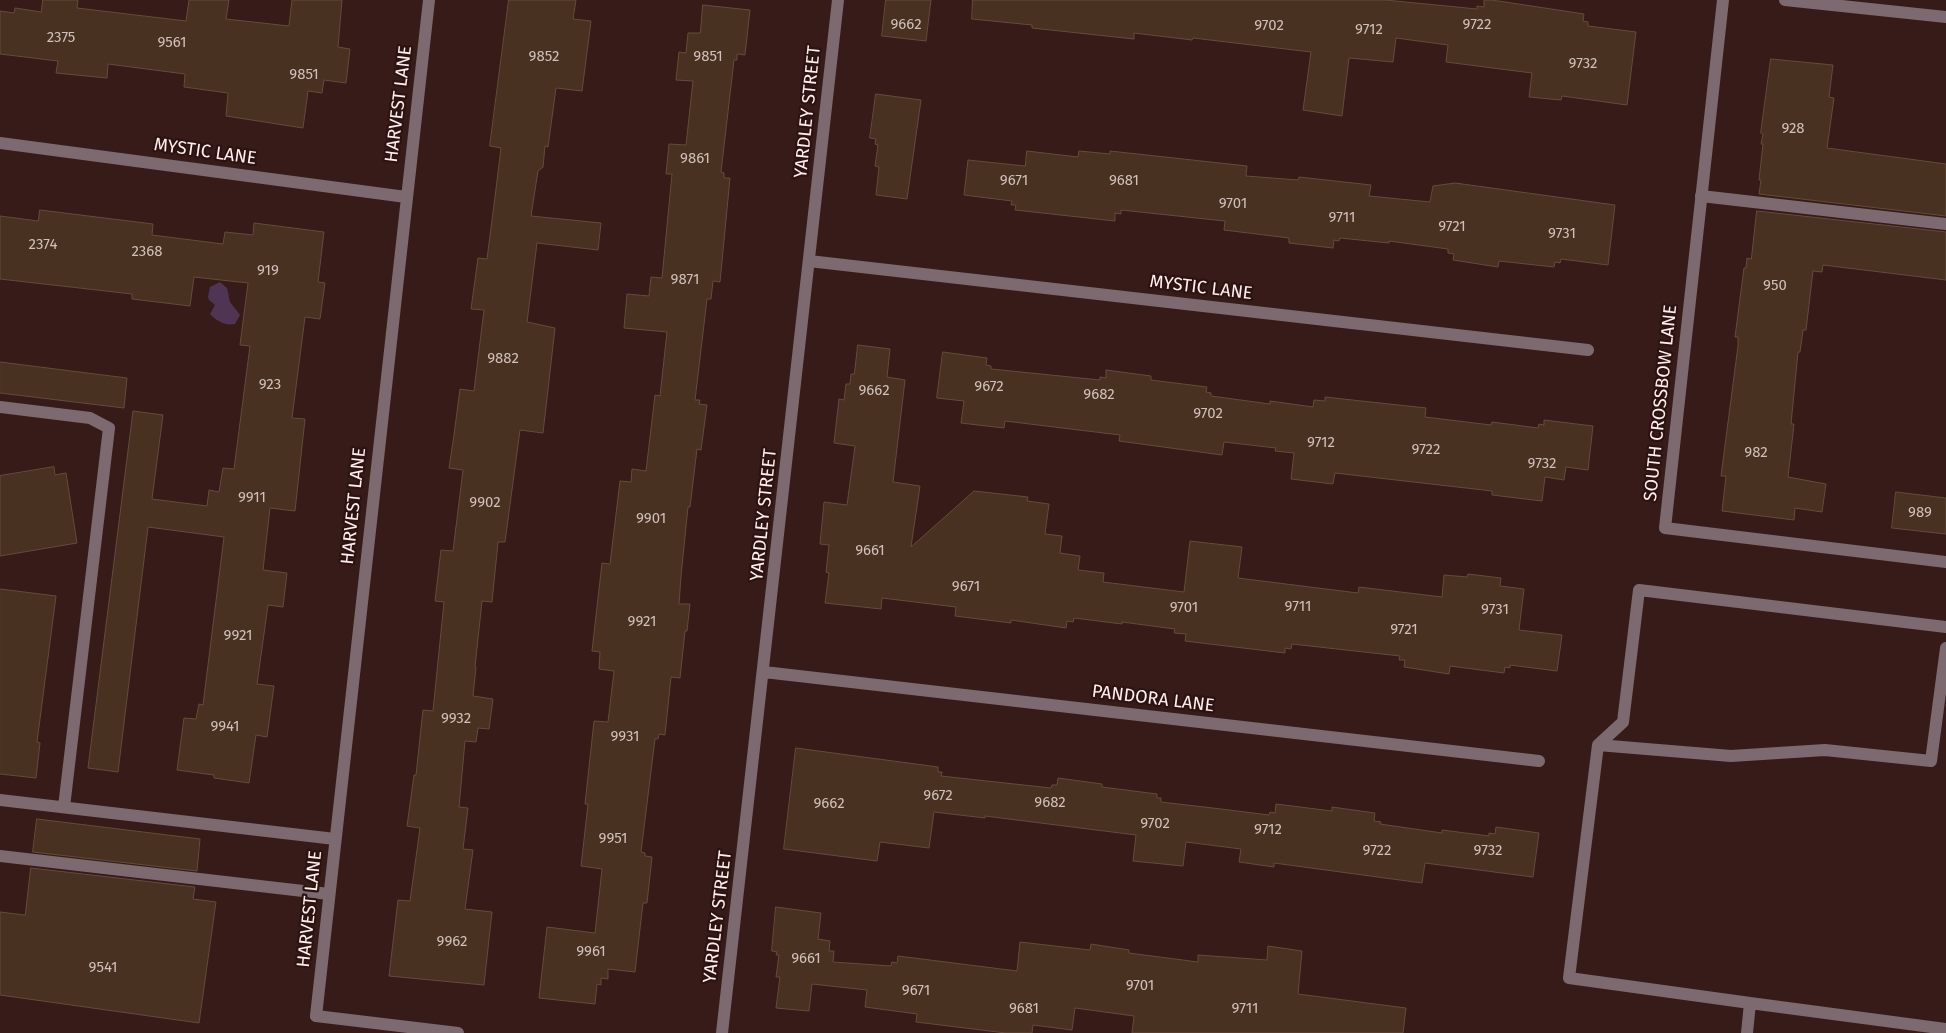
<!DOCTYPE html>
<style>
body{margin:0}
canvas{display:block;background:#361b19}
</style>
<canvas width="1946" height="1033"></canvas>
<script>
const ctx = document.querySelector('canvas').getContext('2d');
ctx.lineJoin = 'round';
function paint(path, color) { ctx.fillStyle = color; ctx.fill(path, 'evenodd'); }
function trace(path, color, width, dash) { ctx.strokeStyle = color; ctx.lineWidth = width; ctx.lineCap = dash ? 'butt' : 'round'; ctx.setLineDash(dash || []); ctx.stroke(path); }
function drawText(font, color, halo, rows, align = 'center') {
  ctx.font = font + ' "Fira Sans",sans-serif'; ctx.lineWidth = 4.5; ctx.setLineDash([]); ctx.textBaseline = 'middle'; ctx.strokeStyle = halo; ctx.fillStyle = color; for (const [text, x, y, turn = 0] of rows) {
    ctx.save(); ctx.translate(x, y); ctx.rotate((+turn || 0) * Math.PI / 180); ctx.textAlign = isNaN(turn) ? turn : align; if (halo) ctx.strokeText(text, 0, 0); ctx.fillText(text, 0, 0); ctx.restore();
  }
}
const water = new Path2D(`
 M 220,282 L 227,288 L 230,302 L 240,315 L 235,324 C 225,326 217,321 210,314 L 215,305 L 209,300 L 208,297 L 210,287 Z`);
const building = new Path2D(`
 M 43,0 L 78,0 L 77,8 L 186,21 L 189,0 L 229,0 L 226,19 L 289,26 L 292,0 L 342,0 L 338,47 L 350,49 L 346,83 L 324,80 L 322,93 L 308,91 L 303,128 L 226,116 L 228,93 L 184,87 L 185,74 L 108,64 L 107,78 L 56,73 L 58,61 L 0,54 L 0,11 L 14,13 L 15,8 L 41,12 Z
 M 509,0 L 576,0 L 573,19 L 591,21 L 582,91 L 556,88 L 548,147 L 545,146 L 543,167 L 538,171 L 531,216 L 601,223 L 598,250 L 537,243 L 527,322 L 555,328 L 543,433 L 520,430 L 505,542 L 498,542 L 492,602 L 482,601 L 475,667 L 476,667 L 473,696 L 493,699 L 489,729 L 478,728 L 476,742 L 465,741 L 459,807 L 468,808 L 463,849 L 473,850 L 465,909 L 492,912 L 484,985 L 389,976 L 398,900 L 410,901 L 420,828 L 407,826 L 414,775 L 416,775 L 423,710 L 433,711 L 444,602 L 435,601 L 441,550 L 453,551 L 463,470 L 449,468 L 454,435 L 460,389 L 474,391 L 484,310 L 471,309 L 478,258 L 487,259 L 495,197 L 501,148 L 490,146 Z
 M 886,0 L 931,0 L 926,41 L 882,36 Z
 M 973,0 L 1385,0 L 1477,9 L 1477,6 L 1484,7 L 1484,0 L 1492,0 L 1584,14 L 1583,21 L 1588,22 L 1588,26 L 1636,32 L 1627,105 L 1562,96 L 1561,100 L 1529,97 L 1532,73 L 1446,62 L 1448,45 L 1396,38 L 1393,62 L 1349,58 L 1342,116 L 1303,110 L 1311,52 L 1193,38 L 1192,40 L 1134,33 L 1134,39 L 1032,28 L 1032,25 L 972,19 Z
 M 703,5 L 750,10 L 745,55 L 737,54 L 737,60 L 734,60 L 721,172 L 724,173 L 724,178 L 730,178 L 720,282 L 713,281 L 711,299 L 707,299 L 695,400 L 700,400 L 699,404 L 707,405 L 701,450 L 697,449 L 690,507 L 688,507 L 681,576 L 679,604 L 690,604 L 687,631 L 685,631 L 680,678 L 671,677 L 665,735 L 659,734 L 658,739 L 655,739 L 641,852 L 645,853 L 645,856 L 652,857 L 647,903 L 643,903 L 635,972 L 608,969 L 608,979 L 601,978 L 601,985 L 597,984 L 595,1004 L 539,998 L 547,927 L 595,933 L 602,869 L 581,866 L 588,804 L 585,804 L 594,721 L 608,722 L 614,671 L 599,669 L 600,652 L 592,651 L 602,563 L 610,564 L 620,481 L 631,482 L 632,469 L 646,471 L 655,395 L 660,396 L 667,332 L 624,328 L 627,294 L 649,296 L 651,277 L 662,278 L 672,174 L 666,174 L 669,144 L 686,145 L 693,81 L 676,80 L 679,52 L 686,53 L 688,33 L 700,33 Z
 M 1771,59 L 1833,65 L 1829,97 L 1834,98 L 1827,148 L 1946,164 L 1946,216 L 1759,194 L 1761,180 L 1759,180 L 1763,144 L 1761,144 L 1763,134 L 1761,133 Z
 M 876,94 L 921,100 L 907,199 L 876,195 L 879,167 L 875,166 L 878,145 L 875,144 L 876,139 L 870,138 Z
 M 1027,151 L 1078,157 L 1079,151 L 1110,154 L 1110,151 L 1247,166 L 1246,176 L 1298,180 L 1299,177 L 1371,185 L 1369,196 L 1430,202 L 1433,186 L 1455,183 L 1615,205 L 1608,265 L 1561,259 L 1560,263 L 1555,262 L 1554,267 L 1499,261 L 1498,267 L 1453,260 L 1454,254 L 1448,253 L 1448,249 L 1389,241 L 1389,243 L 1340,238 L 1339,241 L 1334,240 L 1333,248 L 1289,243 L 1289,238 L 1224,230 L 1225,221 L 1121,210 L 1121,214 L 1115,213 L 1115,221 L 1015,210 L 1016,205 L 1011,205 L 1012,201 L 964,195 L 968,160 L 1025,166 Z
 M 40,210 L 153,224 L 152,235 L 223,244 L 225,232 L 253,235 L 254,223 L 324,232 L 318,282 L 325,283 L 320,319 L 305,317 L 292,418 L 305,419 L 295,511 L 270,508 L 263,570 L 287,573 L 283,607 L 268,605 L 257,684 L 274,686 L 267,737 L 256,735 L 249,783 L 214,778 L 214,775 L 177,770 L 184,718 L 196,719 L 199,704 L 203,705 L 224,537 L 148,527 L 118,772 L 88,768 L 133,411 L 163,415 L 152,499 L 207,506 L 209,490 L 219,492 L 223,468 L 234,469 L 250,346 L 240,345 L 248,283 L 194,277 L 190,306 L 132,299 L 132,294 L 0,279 L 0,216 L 38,221 Z
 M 1757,211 L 1946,232 L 1946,280 L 1823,265 L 1822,272 L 1813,271 L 1806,330 L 1803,330 L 1800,352 L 1798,352 L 1791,424 L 1794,424 L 1788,477 L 1826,484 L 1822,512 L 1795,508 L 1794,520 L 1722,511 L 1726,476 L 1721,476 L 1738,346 L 1738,337 L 1735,337 L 1744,268 L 1746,268 L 1747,258 L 1751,259 Z
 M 858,345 L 890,349 L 887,377 L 905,380 L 893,482 L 920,486 L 911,547 L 974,491 L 1028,497 L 1027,501 L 1049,504 L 1045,534 L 1062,536 L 1060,553 L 1080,556 L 1078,570 L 1104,573 L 1103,582 L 1184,592 L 1190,541 L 1242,547 L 1238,578 L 1358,593 L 1359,587 L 1442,597 L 1444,575 L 1467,577 L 1468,574 L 1501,578 L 1500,586 L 1524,589 L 1519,630 L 1562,635 L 1557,671 L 1510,665 L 1510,668 L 1505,667 L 1504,673 L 1450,666 L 1449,674 L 1404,667 L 1405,660 L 1399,660 L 1400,656 L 1292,644 L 1291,649 L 1285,648 L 1285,653 L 1218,645 L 1185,641 L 1186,634 L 1174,633 L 1175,629 L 1122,622 L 1122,624 L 1074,618 L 1073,622 L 1067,621 L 1066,628 L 1011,620 L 1011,623 L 955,616 L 956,607 L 882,598 L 881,609 L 825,603 L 829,573 L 826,572 L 829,545 L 820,544 L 824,502 L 847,505 L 855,446 L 834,443 L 839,399 L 844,400 L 846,384 L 850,384 L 851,374 L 854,374 Z
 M 943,352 L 987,358 L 986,365 L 991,366 L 991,369 L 1100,380 L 1100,377 L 1106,378 L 1106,370 L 1151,376 L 1151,380 L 1207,387 L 1206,392 L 1211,393 L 1211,396 L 1270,404 L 1270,401 L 1313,407 L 1314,400 L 1325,401 L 1325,397 L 1426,408 L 1425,417 L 1491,425 L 1492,422 L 1538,428 L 1539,424 L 1544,425 L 1544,420 L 1593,426 L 1588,470 L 1566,467 L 1564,480 L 1545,477 L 1542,501 L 1492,495 L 1492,491 L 1335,473 L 1333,484 L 1291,479 L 1294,453 L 1275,451 L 1276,448 L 1224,442 L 1222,455 L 1119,441 L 1120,435 L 1005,421 L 1004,428 L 961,423 L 964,401 L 937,398 Z
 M 0,362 L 127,378 L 124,408 L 0,393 Z
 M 54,467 L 55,475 L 66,473 L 77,543 L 0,556 L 0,476 Z
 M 1896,492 L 1946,498 L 1946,534 L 1892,528 Z
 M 0,589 L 56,596 L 37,742 L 40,743 L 36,778 L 0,774 Z
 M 796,748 L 938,767 L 938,772 L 942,772 L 941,776 L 1051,788 L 1052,785 L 1057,785 L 1058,778 L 1102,784 L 1102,787 L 1157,794 L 1157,798 L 1161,798 L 1161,802 L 1221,809 L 1269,815 L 1270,812 L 1275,813 L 1276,804 L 1332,811 L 1332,807 L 1375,813 L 1374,821 L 1381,822 L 1380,824 L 1442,833 L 1442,830 L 1489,836 L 1489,833 L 1495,834 L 1496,827 L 1539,833 L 1533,877 L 1425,863 L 1422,883 L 1274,863 L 1274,867 L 1239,862 L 1241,849 L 1186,842 L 1183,866 L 1133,861 L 1136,835 L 985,816 L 985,818 L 934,812 L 929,848 L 880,842 L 877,861 L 784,849 Z
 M 37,819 L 200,839 L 197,871 L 33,852 Z
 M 31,868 L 195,887 L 193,899 L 216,902 L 199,1023 L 0,995 L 0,912 L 25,915 Z
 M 776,907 L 821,913 L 818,939 L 830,941 L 829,951 L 834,951 L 833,962 L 891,966 L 892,962 L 897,963 L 898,956 L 1017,971 L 1020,942 L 1090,950 L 1091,944 L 1129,950 L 1129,953 L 1198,962 L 1198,955 L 1267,960 L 1268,946 L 1302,951 L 1298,994 L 1406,1008 L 1403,1033 L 1132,1033 L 1134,1016 L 1075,1008 L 1072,1030 L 1033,1025 L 1032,1033 L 1006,1033 L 916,1022 L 917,1014 L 865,1007 L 867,990 L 812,984 L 809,1011 L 776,1008 L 780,977 L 776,977 L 779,955 L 776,955 L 777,952 L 772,951 Z`);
const lane = new Path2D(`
 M 1701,196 L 1946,224
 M 0,407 L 90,418 L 109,428 L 64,807
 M 1598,745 L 1731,756 L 1825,750 L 1931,761 L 1946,648
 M 0,800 L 335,839
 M 0,856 L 329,894
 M 1750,1003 L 1946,1029
 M 316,1016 L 458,1033
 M 1747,1033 L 1750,1003 L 1569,978 L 1598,745 L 1623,722 L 1639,590 L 1946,627`);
const street = new Path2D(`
 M 1723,0 L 1665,528 L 1946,562
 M 1785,0 L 1946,17
 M 0,143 L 406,197
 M 809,261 L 1588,350
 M 764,672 L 1539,761
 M 316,1016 L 429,0
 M 722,1033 L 838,0`);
const numberNames = [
 ["9662",906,25],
 ["9722",1477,25],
 ["9702",1269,26],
 ["9712",1369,30],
 ["2375",61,38],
 ["9561",172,43],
 ["9852",544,57],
 ["9851",708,57],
 ["9732",1583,64],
 ["9851",304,75],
 ["928",1793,129],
 ["9861",695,159],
 ["9671",1014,181],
 ["9681",1124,181],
 ["9701",1233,204],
 ["9711",1342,218],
 ["9721",1452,227],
 ["9731",1562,234],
 ["2374",43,245],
 ["2368",147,252],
 ["919",268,271],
 ["9871",685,280],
 ["950",1775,286],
 ["9882",503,359],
 ["923",270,385],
 ["9672",989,387],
 ["9662",874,391],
 ["9682",1099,395],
 ["9702",1208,414],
 ["9712",1321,443],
 ["9722",1426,450],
 ["982",1756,453],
 ["9732",1542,464],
 ["9911",252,498],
 ["9902",485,503],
 ["989",1920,513],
 ["9901",651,519],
 ["9661",870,551],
 ["9671",966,587],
 ["9711",1298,607],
 ["9701",1184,608],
 ["9731",1495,610],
 ["9921",642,622],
 ["9721",1404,630],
 ["9921",238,636],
 ["9932",456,719],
 ["9941",225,727],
 ["9931",625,737],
 ["9672",938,796],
 ["9682",1050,803],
 ["9662",829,804],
 ["9702",1155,824],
 ["9712",1268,830],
 ["9951",613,839],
 ["9722",1377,851],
 ["9732",1488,851],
 ["9962",452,942],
 ["9961",591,952],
 ["9661",806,959],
 ["9541",103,968],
 ["9701",1140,986],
 ["9671",916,991],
 ["9681",1024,1009],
 ["9711",1245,1009]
];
const streetNames = [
 ["HARVEST LANE",399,104,-83],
 ["YARDLEY STREET",808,112,-84],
 ["MYSTIC LANE",205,152,8],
 ["MYSTIC LANE",1201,288,7],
 ["SOUTH CROSSBOW LANE",1661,403,-84],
 ["HARVEST LANE",354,506,-84],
 ["YARDLEY STREET",764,515,-84],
 ["PANDORA LANE",1153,699,7],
 ["HARVEST LANE",310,909,-84],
 ["YARDLEY STREET",718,917,-83]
];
paint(water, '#503454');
paint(building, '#483120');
trace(building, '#644b3a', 1);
trace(lane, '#7d6970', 12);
trace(street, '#7d6970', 12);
drawText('15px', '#d0bfba', null, numberNames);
drawText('18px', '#feeeed', '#2c1210', streetNames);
</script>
